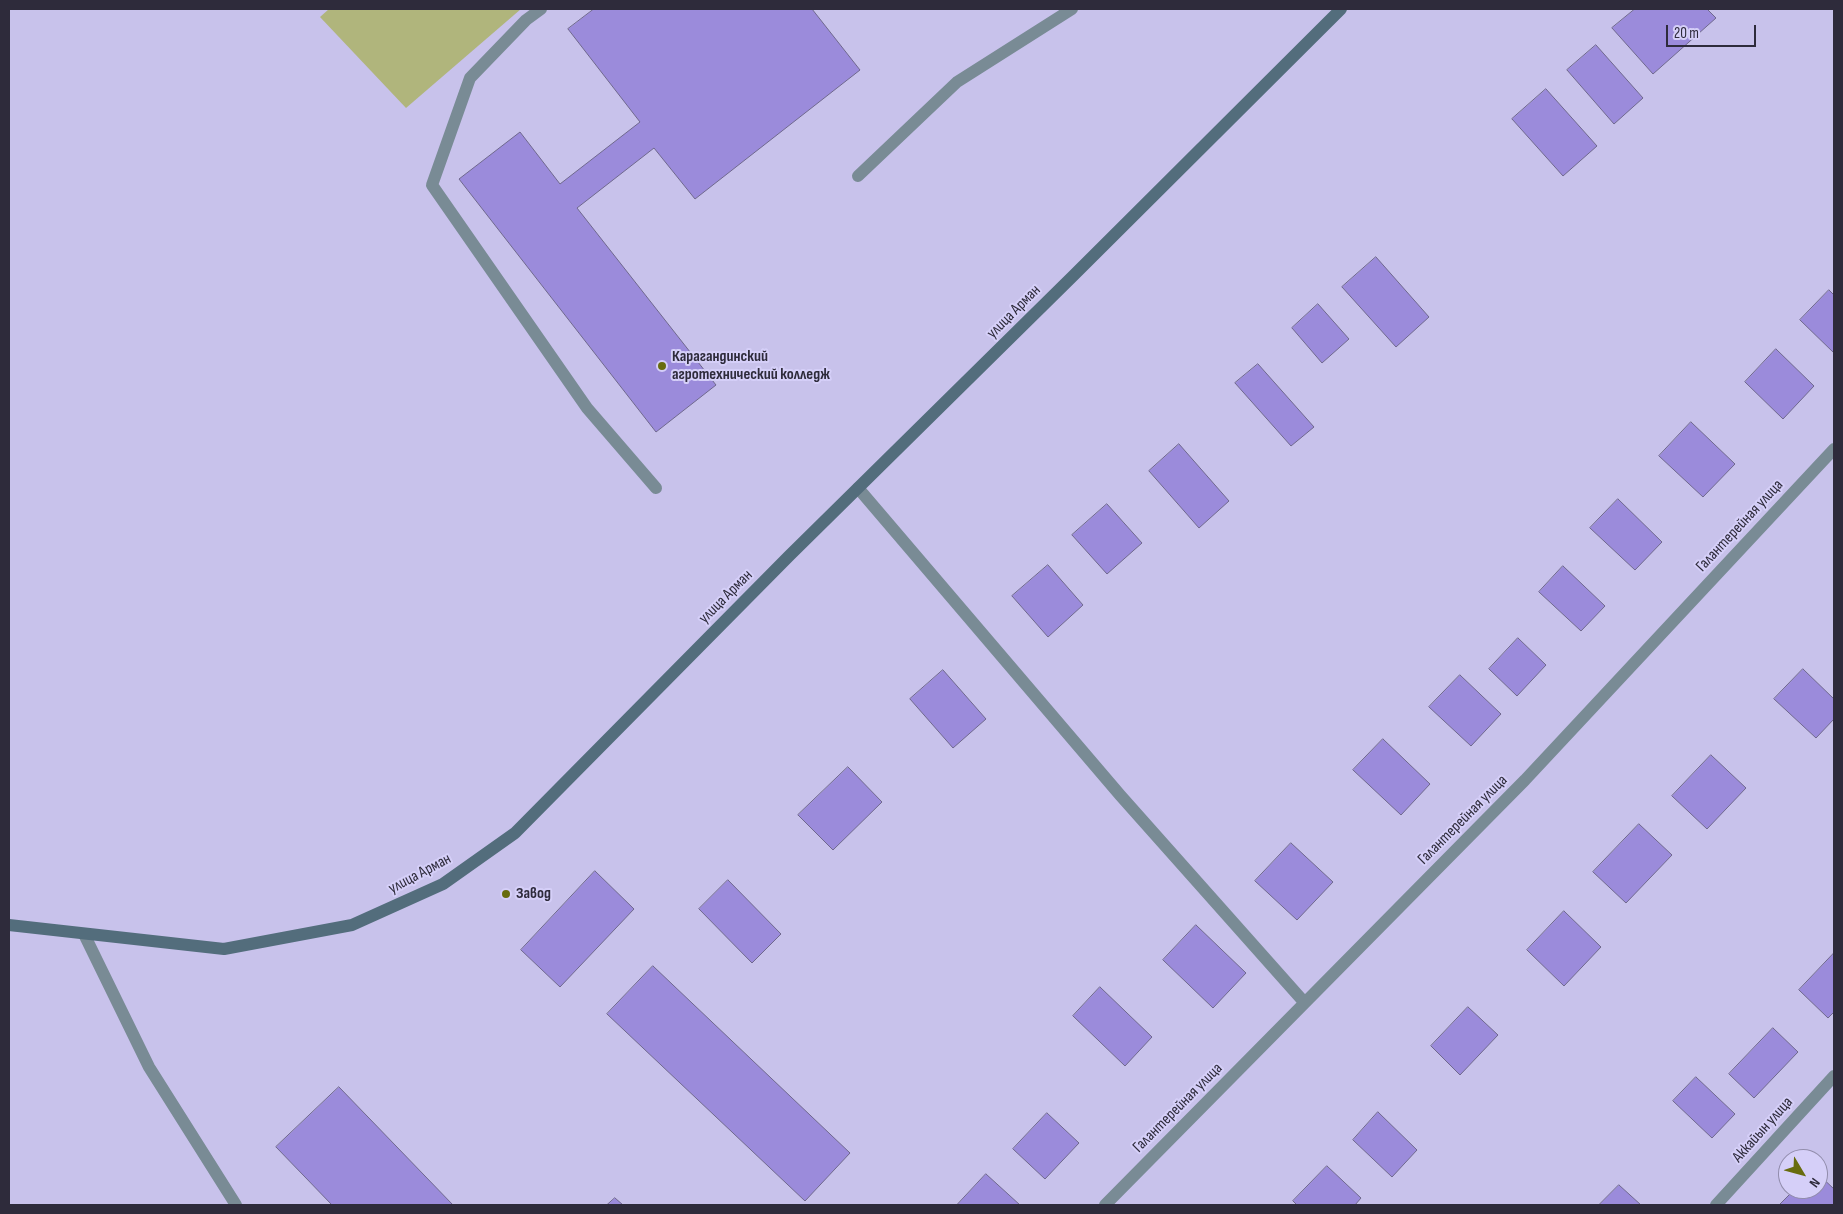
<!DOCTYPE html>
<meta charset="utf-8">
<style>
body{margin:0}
#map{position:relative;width:1843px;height:1214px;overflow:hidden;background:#c8c2eb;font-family:"Sofia Sans Condensed",sans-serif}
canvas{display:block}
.frame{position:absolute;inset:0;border:10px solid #2e2b3b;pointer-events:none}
.north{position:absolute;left:1778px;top:1149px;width:50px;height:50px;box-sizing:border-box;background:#d5cff8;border:1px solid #928dac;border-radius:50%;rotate:127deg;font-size:14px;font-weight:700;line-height:20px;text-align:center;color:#2e2b3b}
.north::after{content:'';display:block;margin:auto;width:18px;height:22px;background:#686c0e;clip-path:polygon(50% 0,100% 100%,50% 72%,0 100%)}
.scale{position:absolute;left:1666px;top:25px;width:90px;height:22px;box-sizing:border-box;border:2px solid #2e2b3b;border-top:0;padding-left:6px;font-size:15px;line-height:18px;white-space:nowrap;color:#2e2b3b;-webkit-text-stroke:4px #d5cff8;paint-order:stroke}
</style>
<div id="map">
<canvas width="1843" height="1214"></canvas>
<div class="frame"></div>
<div class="north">N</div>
<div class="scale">20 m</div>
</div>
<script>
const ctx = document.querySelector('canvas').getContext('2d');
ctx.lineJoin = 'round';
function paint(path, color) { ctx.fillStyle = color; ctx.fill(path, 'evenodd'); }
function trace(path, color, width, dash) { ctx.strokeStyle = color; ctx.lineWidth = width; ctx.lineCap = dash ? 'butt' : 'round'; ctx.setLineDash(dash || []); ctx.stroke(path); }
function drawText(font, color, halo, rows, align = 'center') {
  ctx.font = font + ' "Sofia Sans Condensed",sans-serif'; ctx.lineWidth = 4; ctx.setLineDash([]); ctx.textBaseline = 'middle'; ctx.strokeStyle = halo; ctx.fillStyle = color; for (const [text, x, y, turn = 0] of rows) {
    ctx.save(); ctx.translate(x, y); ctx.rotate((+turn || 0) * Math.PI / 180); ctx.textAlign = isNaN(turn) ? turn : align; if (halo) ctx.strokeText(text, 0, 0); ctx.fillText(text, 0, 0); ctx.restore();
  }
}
const green = new Path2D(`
 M 329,9 L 521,9 L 406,108 L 320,17 Z`);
const building = new Path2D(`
 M 594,9 L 812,9 L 860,70 L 695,199 L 654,148 L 577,208 L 716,385 L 656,432 L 459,179 L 520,132 L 560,184 L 640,122 L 568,29 Z
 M 1635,9 L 1707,9 L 1716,18 L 1653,74 L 1612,28 Z
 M 1596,45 L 1643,98 L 1614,124 L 1567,70 Z
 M 1546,89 L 1597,146 L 1563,176 L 1512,119 Z
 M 1376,257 L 1429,317 L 1396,347 L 1342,287 Z
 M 1829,290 L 1834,295 L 1834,353 L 1800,320 Z
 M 1318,304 L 1349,339 L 1322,363 L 1292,328 Z
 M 1776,349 L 1814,386 L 1783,419 L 1745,382 Z
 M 1258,364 L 1314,427 L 1291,446 L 1235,383 Z
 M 1691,422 L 1735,464 L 1703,497 L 1659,456 Z
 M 1179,444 L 1229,501 L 1199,528 L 1149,471 Z
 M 1618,499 L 1662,542 L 1635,570 L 1590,528 Z
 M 1107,504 L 1142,543 L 1107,574 L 1072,535 Z
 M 1048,565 L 1083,605 L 1048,637 L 1012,596 Z
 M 1563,566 L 1605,606 L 1581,631 L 1539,592 Z
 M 1518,638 L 1546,665 L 1517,696 L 1489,669 Z
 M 1803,669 L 1834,699 L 1834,719 L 1816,738 L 1774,699 Z
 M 943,670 L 986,719 L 953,748 L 910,699 Z
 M 1460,675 L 1501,714 L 1471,746 L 1429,707 Z
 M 1383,739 L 1430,784 L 1401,815 L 1353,770 Z
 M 1711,755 L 1746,788 L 1707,829 L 1672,796 Z
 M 848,767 L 882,802 L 833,850 L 798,815 Z
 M 1639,824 L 1672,855 L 1626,903 L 1593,872 Z
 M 1291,843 L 1333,882 L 1297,920 L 1255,881 Z
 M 595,871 L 634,909 L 560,987 L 521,950 Z
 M 728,880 L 781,934 L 752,963 L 699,909 Z
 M 1564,911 L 1601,947 L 1564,986 L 1527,950 Z
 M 1196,925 L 1246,973 L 1213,1008 L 1163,960 Z
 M 1834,953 L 1834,1012 L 1828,1018 L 1799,990 Z
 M 653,966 L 850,1153 L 805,1201 L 607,1014 Z
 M 1100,987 L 1152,1037 L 1125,1066 L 1073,1016 Z
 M 1468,1007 L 1498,1035 L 1460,1075 L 1431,1046 Z
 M 1773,1028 L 1798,1052 L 1754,1098 L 1729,1074 Z
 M 1696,1077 L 1735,1114 L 1712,1138 L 1673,1101 Z
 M 339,1087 L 453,1205 L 332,1205 L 276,1147 Z
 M 1378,1112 L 1417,1150 L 1392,1177 L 1353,1140 Z
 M 1047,1113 L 1079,1143 L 1045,1179 L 1013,1149 Z
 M 1327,1166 L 1361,1198 L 1355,1205 L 1297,1205 L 1293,1201 Z
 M 986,1174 L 1020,1205 L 957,1205 Z
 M 1818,1174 L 1834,1189 L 1834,1205 L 1779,1205 L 1795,1189 L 1818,1189 Z
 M 1619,1185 L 1641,1205 L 1599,1205 Z
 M 615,1198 L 623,1205 L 607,1205 Z`);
const lane = new Path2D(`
 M 541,9 L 526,20 L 470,78 L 432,185 L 587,408 L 656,488
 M 858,176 L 957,82 L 1072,9
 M 84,934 L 149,1067 L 236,1205`);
const street = new Path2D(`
 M 858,488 L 1120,795 L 1304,1002
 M 1105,1205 L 1525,780 L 1834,449
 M 1716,1205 L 1834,1076`);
const secondary = new Path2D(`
 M 9,925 L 224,949 L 352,925 L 443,884 L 515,833 L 789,556 L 1074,275 L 1341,9`);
const markers = [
 [662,366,5,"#686c0e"],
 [506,894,5,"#686c0e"]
];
const streetNames = [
 ["улица Арман",1014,312,-45],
 ["Галантерейная улица",1740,526,-47],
 ["улица Арман",726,597,-45],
 ["Галантерейная улица",1463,820,-45],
 ["улица Арман",420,874,-28],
 ["Галантерейная улица",1178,1108,-45],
 ["Аккайын улица",1763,1130,-48]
];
const poiNames = [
 ["Карагандинский",672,357],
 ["агротехнический колледж",672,375],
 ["Завод",516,894]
];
paint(green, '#b0b57c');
paint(building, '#9b8bdb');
trace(building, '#6f688d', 1);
trace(lane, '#798b95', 12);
trace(street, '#798b95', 12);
trace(secondary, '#536d7c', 12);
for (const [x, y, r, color] of markers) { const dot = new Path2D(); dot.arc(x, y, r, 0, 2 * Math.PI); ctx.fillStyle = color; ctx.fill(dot); trace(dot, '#d5cff8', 2); }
drawText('16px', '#2e2b3b', '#d5cff8', streetNames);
drawText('bold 16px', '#2e2b3b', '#d5cff8', poiNames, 'left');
</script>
